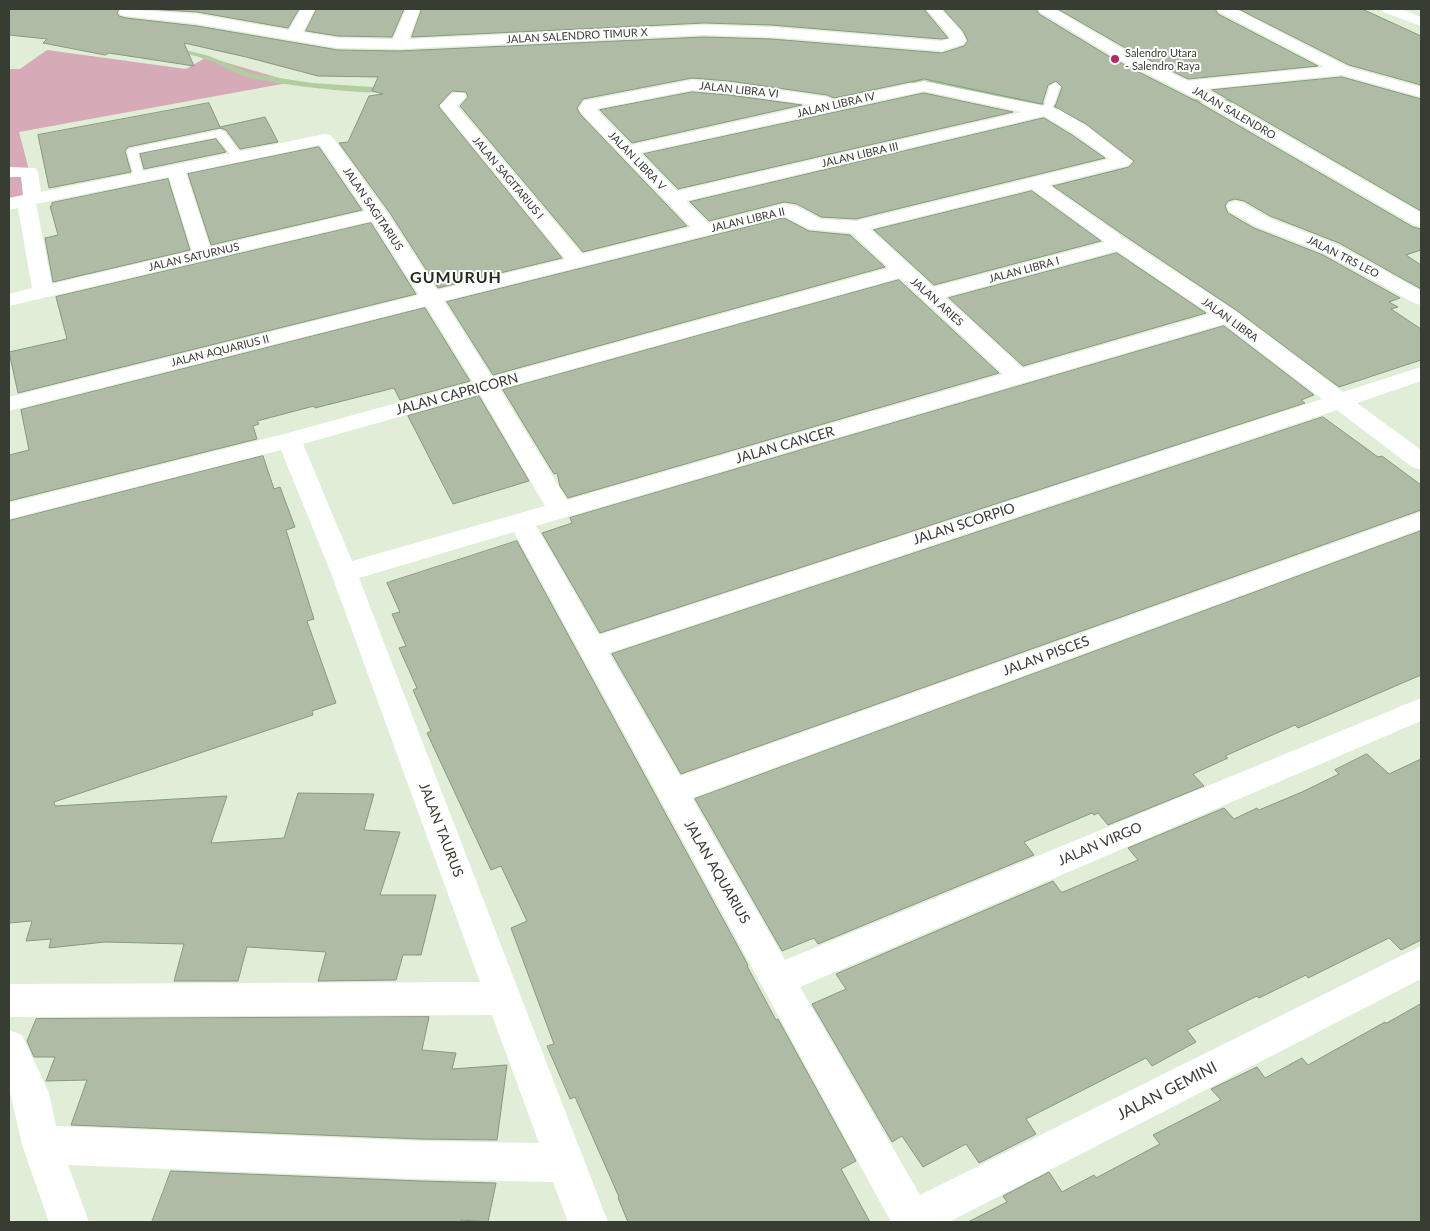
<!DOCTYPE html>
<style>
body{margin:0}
#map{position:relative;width:1430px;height:1231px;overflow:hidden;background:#e0eed7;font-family:Lato,sans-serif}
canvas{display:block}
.frame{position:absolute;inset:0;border:10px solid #383d34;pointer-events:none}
</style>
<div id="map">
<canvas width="1430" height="1231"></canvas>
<div class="frame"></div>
</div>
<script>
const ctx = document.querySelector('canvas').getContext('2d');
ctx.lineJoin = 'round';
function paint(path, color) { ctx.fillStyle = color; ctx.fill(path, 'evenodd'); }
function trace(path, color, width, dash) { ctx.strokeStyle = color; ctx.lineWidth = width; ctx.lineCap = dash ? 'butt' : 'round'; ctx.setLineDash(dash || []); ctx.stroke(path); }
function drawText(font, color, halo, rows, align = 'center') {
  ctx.font = font + ' Lato,sans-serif'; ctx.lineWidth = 4; ctx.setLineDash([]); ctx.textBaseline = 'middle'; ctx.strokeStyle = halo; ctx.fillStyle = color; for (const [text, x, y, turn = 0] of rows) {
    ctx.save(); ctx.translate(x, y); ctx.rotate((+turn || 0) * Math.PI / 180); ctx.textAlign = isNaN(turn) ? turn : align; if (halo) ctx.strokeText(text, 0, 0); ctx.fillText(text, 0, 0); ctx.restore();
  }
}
const green = new Path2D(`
 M 47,50 L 186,69 L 207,57 L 293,82 L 19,132 L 36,197 L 9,201 L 9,69 L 20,69 Z`);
const stream = new Path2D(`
 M 174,47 L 209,56 L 253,74 L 312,83 L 387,88 L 390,90 C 378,98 270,83 251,78 C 235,74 221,64 205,59 C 194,55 183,53 172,50 L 172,48 Z
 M 897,78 L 932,81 L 1062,106 L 1059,108 L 932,85 L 895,81 L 895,79 Z
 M 1182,99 L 1246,99 L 1249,101 L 1246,103 L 1180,102 L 1179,101 Z`);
const building = new Path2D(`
 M 9,9 L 119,9 L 117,13 L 119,16 L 126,18 L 197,26 L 338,50 L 399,51 L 704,37 L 771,39 L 942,53 L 964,46 L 968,41 L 963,31 L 943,9 L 1036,9 L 1039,14 L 1115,60 L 1198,102 L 1413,227 L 1421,229 L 1421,250 L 1406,255 L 1421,265 L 1421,289 L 1339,243 L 1270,216 L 1244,201 L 1235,199 L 1228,201 L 1225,206 L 1228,213 L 1254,228 L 1323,255 L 1400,298 L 1389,302 L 1398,307 L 1391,309 L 1421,329 L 1421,360 L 1339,387 L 1236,310 L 1128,238 L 1053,186 L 1129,167 L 1134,161 L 1086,124 L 1055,107 L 1062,87 L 1056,81 L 1048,85 L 1042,104 L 924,79 L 834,98 L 827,95 L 729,81 L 692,78 L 583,99 L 577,108 L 580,114 L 687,226 L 583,252 L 460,106 L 468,97 L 466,92 L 452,91 L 439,105 L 439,107 L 562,258 L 438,288 L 390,213 L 339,143 L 348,142 L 369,96 L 383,94 L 372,91 L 378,77 L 318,76 L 246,57 L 184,43 L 194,66 L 109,53 L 105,55 L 43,43 L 47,39 L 9,35 Z
 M 146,9 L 299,9 L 288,28 L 197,12 Z
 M 317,9 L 404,9 L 392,37 L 338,36 L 306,31 Z
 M 422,9 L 924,9 L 948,38 L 941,39 L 771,25 L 704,23 L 412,37 Z
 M 1058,9 L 1215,9 L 1218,14 L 1318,66 L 1188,79 L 1129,50 Z
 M 1239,9 L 1362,9 L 1421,36 L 1421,85 L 1349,65 Z
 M 1342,77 L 1421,99 L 1421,211 L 1212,90 Z
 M 692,92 L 729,95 L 802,105 L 632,143 L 600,110 Z
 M 924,93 L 1013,112 L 678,189 L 644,154 Z
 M 209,103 L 220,127 L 265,117 L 278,142 L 240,149 L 226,130 L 220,128 L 128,147 L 125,151 L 131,172 L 49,188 L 38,135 Z
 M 1044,118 L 1072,135 L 1105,158 L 856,219 L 821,217 L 797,204 L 784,202 L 709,221 L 690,202 Z
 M 216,139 L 226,152 L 144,169 L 140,154 Z
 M 319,147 L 362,210 L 211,245 L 188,174 Z
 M 168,179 L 190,250 L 53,282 L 45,238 L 58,235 L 50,206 L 52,206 L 52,203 Z
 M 1032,191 L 1101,241 L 934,285 L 874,230 Z
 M 784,218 L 809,231 L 850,235 L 885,267 L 493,375 L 447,302 Z
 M 371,223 L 416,294 L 18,393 L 9,352 L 67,339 L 56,297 Z
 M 1117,253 L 1206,313 L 1023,366 L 949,298 Z
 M 899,280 L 999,373 L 568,498 L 560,486 L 557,473 L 554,474 L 503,390 Z
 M 425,308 L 470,381 L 400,400 L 394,388 L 315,408 L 314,406 L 257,421 L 259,424 L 253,426 L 257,439 L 9,501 L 9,455 L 29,450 L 21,410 Z
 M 1224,326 L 1314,395 L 1301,400 L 1305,403 L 600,633 L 542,533 L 572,523 L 570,518 Z
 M 479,396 L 529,481 L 453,504 L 408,416 Z
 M 1323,417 L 1378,457 L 1382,456 L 1421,485 L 1421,510 L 681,774 L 612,654 Z
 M 263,456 L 274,489 L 280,487 L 295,527 L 286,530 L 314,619 L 307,621 L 336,703 L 312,711 L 313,715 L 54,802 L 55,806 L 227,796 L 211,843 L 284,838 L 298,793 L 374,794 L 364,830 L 400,832 L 380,895 L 436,895 L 421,955 L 403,955 L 396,980 L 318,981 L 326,952 L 247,947 L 238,981 L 174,981 L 184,944 L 105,942 L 49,948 L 51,939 L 26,941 L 32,921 L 9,923 L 9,521 Z
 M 1421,531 L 1421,675 L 1298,728 L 1295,725 L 1225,756 L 1228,758 L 1193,774 L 1204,786 L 1108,825 L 1098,813 L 1094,815 L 1092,813 L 1024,842 L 1034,855 L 818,944 L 814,938 L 782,951 L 695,799 Z
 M 517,541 L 748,965 L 747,966 L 776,1020 L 778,1019 L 856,1161 L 841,1169 L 870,1222 L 628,1222 L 618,1198 L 619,1197 L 575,1097 L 570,1099 L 547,1046 L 554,1044 L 511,928 L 527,921 L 501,866 L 491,870 L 427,733 L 431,731 L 413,690 L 417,688 L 399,648 L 406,646 L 392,614 L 400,612 L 387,583 Z
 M 1367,754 L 1389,774 L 1421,759 L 1421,940 L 1401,950 L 1389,938 L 1308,978 L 1306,975 L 1259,998 L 1257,996 L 1187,1030 L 1196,1042 L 1152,1066 L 1146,1058 L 1026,1119 L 1036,1134 L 979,1163 L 966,1144 L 923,1167 L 902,1136 L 892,1142 L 812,1004 L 846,989 L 836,974 L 1053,881 L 1061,892 L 1063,892 L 1138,860 L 1128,848 L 1224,808 L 1234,819 L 1257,808 L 1259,810 L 1302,792 L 1339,774 L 1335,770 Z
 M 1421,1004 L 1421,1222 L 968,1222 L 1007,1202 L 1003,1196 L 1049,1172 L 1062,1192 L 1094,1175 L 1096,1178 L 1160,1144 L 1153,1135 L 1221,1100 L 1211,1089 L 1257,1067 L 1265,1078 L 1302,1058 L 1308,1065 L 1385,1022 L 1386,1023 Z
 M 429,1017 L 422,1050 L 456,1053 L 452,1069 L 507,1065 L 497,1140 L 420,1139 L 71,1125 L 87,1080 L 46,1081 L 55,1057 L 34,1057 L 27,1041 L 36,1019 Z
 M 171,1171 L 420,1181 L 496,1183 L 488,1222 L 461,1220 L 461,1222 L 152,1222 Z`);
const service = new Path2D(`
 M 1055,83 L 1060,86 L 1052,111 L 1047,114 L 1043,113 L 1042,111 L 1050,86 Z
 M 220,130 L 224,131 L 242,155 L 243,157 L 242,159 L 234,159 L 217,137 L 138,153 L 144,177 L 139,180 L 134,177 L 127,151 L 128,149 Z`);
const minor = new Path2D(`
 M 121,9 L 197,14 L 289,30 L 301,9 L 315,9 L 303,32 L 338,38 L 393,39 L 406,9 L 420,9 L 409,39 L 704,25 L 771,27 L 941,41 L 950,39 L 949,36 L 926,9 L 941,9 L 962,32 L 966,41 L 963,44 L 942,51 L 771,37 L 704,35 L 399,49 L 338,48 L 197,24 L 126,16 L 121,15 L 119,12 Z
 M 1217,9 L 1235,9 L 1348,67 L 1421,87 L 1421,97 L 1342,75 L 1186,91 L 1180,89 L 1178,86 L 1180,83 L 1186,81 L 1324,67 L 1219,12 Z
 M 1381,9 L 1401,9 L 1421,17 L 1421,26 L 1383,12 Z
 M 692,80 L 729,83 L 827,97 L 834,100 L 924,81 L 1058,109 L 1085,125 L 1132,161 L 1129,165 L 1049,185 L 1127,240 L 1235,311 L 1343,392 L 1421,367 L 1421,381 L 1357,403 L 1421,450 L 1421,470 L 1412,467 L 1337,410 L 609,653 L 680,776 L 1421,512 L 1421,529 L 692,798 L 785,960 L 1421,698 L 1421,721 L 800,987 L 920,1195 L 1421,946 L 1421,979 L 949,1222 L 891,1222 L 514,532 L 359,578 L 608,1222 L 568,1222 L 553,1182 L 420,1179 L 68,1165 L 89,1222 L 49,1222 L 22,1145 L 9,1088 L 9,1030 L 22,1035 L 49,1093 L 56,1126 L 420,1141 L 539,1143 L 492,1015 L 9,1017 L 9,984 L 480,982 L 331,573 L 281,450 L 9,519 L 9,503 L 284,434 L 473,382 L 426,306 L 9,411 L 9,397 L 419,295 L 372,221 L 9,306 L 9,294 L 32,288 L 18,208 L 9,210 L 9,198 L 23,195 L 21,177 L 9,177 L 9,167 L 35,168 L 38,172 L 41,192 L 325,134 L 331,135 L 388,214 L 437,290 L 565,259 L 440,106 L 452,93 L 464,93 L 466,97 L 457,106 L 582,254 L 691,227 L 581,113 L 579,109 L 583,101 L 589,100 ZM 692,90 L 729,93 L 813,105 L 631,145 L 596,109 ZM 924,91 L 1022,112 L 677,191 L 640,153 ZM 1044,116 L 1073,133 L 1109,159 L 856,221 L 820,219 L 796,206 L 784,204 L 708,223 L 686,201 ZM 320,145 L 365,211 L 210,247 L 186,173 ZM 169,177 L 192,251 L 52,284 L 36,204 ZM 1032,189 L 1105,242 L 934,287 L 870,229 ZM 784,216 L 809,229 L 851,233 L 889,268 L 492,377 L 444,301 ZM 1117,251 L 1210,314 L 1023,368 L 945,297 ZM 900,278 L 1003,374 L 567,500 L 500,389 ZM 1224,324 L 1322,399 L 599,635 L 536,526 ZM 480,394 L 545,506 L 352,561 L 303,444 Z
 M 1236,201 L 1243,203 L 1269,218 L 1338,245 L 1421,291 L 1421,305 L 1414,303 L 1324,253 L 1255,226 L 1229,211 L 1227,207 L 1229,203 Z`);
const tertiary = new Path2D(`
 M 1038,9 L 1055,9 L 1128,52 L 1211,92 L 1421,213 L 1421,227 L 1414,225 L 1199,100 L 1116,58 L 1040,12 Z`);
const markers = [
 [1115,59,5,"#b42963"]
];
const farStreetnames = [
 ["JALAN SALENDRO TIMUR X",577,36,-3],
 ["JALAN LIBRA VI",739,90,6],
 ["JALAN LIBRA IV",836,105,-13],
 ["JALAN SALENDRO",1234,113,30],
 ["JALAN LIBRA III",860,155,-13],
 ["JALAN LIBRA V",637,161,46],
 ["JALAN SAGITARIUS I",508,178,50],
 ["JALAN SAGITARIUS",373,209,56],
 ["JALAN LIBRA II",748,220,-13],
 ["JALAN SATURNUS",194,257,-13],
 ["JALAN TRS LEO",1343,257,27],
 ["JALAN LIBRA I",1024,270,-15],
 ["JALAN ARIES",937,302,42],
 ["JALAN LIBRA",1230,320,36],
 ["JALAN AQUARIUS II",220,351,-14]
];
const farPoinames = [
 ["Salendro Utara",1125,53],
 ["- Salendro Raya",1125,66]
];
const streetNames = [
 ["JALAN CAPRICORN",457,394,-15],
 ["JALAN CANCER",785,445,-16],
 ["JALAN SCORPIO",964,524,-18],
 ["JALAN PISCES",1046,656,-20],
 ["JALAN TAURUS",441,830,69],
 ["JALAN VIRGO",1100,844,-23],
 ["JALAN AQUARIUS",717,872,60]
];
const farDistrictnames = [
 ["GUMURUH",456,278]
];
const nearStreetnames = [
 ["JALAN GEMINI",1167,1091,-27]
];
paint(green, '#d6aab6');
paint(stream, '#b2cda0');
paint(building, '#aebca5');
trace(building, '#899781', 1);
paint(service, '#fff');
paint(minor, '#fff');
paint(tertiary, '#fff');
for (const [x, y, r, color] of markers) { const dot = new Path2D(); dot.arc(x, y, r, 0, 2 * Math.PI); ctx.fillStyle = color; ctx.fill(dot); trace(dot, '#fff', 2); }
drawText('11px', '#383d34', '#fff', farStreetnames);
drawText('11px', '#383d34', '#fff', farPoinames, 'left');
drawText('14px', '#383d34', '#fff', streetNames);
ctx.letterSpacing = '1px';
drawText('bold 16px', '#232e1c', '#fff', farDistrictnames);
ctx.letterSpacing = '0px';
drawText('16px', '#383d34', '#fff', nearStreetnames);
</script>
